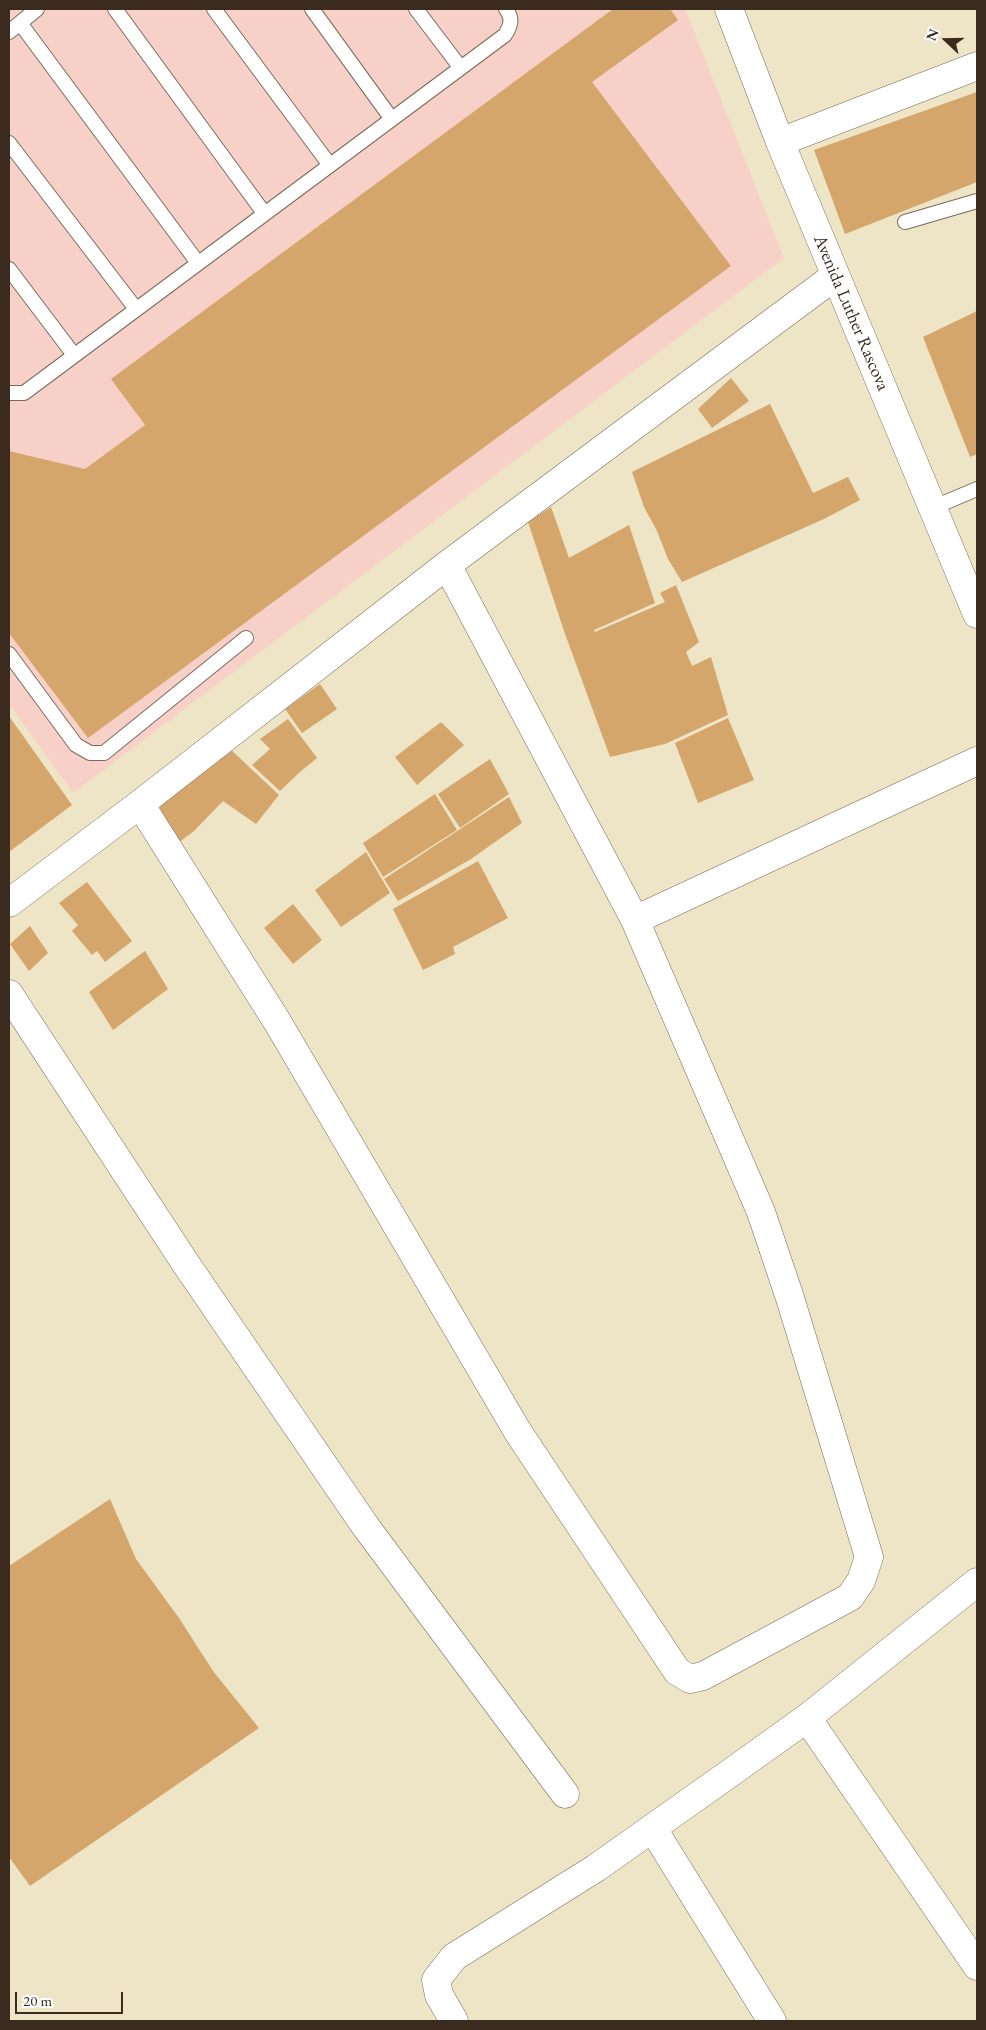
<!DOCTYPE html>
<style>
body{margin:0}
#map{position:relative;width:986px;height:2030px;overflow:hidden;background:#eee4c6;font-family:"EB Garamond",serif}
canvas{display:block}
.frame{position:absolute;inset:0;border:10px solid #3b2a1e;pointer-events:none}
.north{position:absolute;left:921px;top:15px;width:50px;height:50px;-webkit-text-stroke:4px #fff;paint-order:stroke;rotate:291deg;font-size:14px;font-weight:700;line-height:20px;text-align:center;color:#3b2a1e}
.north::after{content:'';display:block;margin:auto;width:18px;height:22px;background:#3b2a1e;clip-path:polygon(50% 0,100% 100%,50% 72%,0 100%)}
.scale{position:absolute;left:15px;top:1992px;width:108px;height:22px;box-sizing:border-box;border:2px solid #3b2a1e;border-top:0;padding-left:6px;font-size:15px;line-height:18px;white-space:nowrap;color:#3b2a1e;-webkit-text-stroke:4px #fff;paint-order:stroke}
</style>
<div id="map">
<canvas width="986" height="2030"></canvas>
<div class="frame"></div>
<div class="north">N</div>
<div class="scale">20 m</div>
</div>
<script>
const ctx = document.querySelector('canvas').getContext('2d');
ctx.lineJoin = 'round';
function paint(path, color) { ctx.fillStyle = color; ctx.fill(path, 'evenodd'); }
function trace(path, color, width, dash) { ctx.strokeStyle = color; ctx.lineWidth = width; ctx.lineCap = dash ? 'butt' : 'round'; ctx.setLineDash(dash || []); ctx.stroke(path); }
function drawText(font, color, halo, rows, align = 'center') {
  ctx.font = font + ' "EB Garamond",serif'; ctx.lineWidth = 4; ctx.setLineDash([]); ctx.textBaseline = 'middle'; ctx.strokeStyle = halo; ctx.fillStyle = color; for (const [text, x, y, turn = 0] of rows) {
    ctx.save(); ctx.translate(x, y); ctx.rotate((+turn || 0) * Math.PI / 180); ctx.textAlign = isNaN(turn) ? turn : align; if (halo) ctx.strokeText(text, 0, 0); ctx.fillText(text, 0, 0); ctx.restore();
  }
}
const built = new Path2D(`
 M 9,9 L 685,9 L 784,258 L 73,793 L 9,704 Z`);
const building = new Path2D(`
 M 613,9 L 670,9 L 678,20 L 592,82 L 731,266 L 88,738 L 9,633 L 9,451 L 85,469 L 145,425 L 111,379 Z
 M 977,92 L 977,182 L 845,234 L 814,150 Z
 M 977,311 L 977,454 L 970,457 L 923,337 Z
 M 731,378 L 749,401 L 712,428 L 698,409 Z
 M 770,404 L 813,493 L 848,477 L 860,500 L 824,519 L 682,582 L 668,559 L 657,531 L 644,507 L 632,472 Z
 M 551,507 L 569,558 L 629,525 L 655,603 L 594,630 L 595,632 L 665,602 L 660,593 L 676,585 L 699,642 L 686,652 L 692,666 L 711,657 L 728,715 L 665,744 L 610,757 L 564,631 L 528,522 Z
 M 320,684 L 337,709 L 302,733 L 285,709 Z
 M 9,716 L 72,805 L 9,852 L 9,795 L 10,794 L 9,792 Z
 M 728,718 L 754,780 L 698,803 L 675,743 Z
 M 288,719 L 317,758 L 301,771 L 280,791 L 252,765 L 270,749 L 260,739 Z
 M 441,722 L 464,745 L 417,785 L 395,757 Z
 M 229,748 L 279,795 L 256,824 L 223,801 L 194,831 L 178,843 L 163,819 L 158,801 Z
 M 490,759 L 509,794 L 460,828 L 438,794 Z
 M 435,794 L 457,830 L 383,877 L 363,843 Z
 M 509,797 L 522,823 L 471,859 L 398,901 L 384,879 Z
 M 366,852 L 390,893 L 341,927 L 315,890 Z
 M 478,861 L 508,918 L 453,947 L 455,954 L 423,970 L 393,909 Z
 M 87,882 L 132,941 L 105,962 L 97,951 L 92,955 L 72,931 L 78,925 L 59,903 Z
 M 293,904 L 322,940 L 293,964 L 264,928 Z
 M 30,926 L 48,953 L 29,971 L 10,944 Z
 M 145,951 L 168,989 L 113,1030 L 89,992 Z
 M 110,1499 L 136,1559 L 179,1618 L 213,1671 L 259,1728 L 30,1886 L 9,1857 L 9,1566 Z`);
const service = new Path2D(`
 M 115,9 L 264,213
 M 214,9 L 329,164
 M 312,9 L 391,118
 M 416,9 L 460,67
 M 20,23 L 198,263
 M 9,32 L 37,9
 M 9,143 L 136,309
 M 905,222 L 977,201
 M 9,269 L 74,355
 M 9,393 L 24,393 L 505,35 C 511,25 513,19 506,9
 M 932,508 L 977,489
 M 9,654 L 76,745 L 90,753 L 104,753 L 246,638`);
const minor = new Path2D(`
 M 729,9 L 780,142 L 977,614
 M 780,142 L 977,66
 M 140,804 L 278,1023 L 518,1432 L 677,1671 L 690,1679 L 703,1676 L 850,1597 L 861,1581 L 869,1557 L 790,1298 L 761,1212 L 635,920 L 447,565
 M 9,903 L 140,804 L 447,565 L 835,276
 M 635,920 L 977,761
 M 9,994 L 186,1264 L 366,1527 L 565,1794
 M 807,1718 L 977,1966
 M 653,1829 L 772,2021
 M 454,2021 L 439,1995 L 436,1980 L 454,1957 L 596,1868 L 733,1771 L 807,1718 L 977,1582`);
const streetNames = [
 ["Avenida Luther Rascova",851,313,67]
];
paint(built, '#f7d1c7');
paint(building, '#d5a66c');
trace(service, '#7a6b59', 16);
trace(minor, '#7a6b59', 29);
trace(service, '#fff', 14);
trace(minor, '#fff', 28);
drawText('18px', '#3b2a1e', '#fff', streetNames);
</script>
